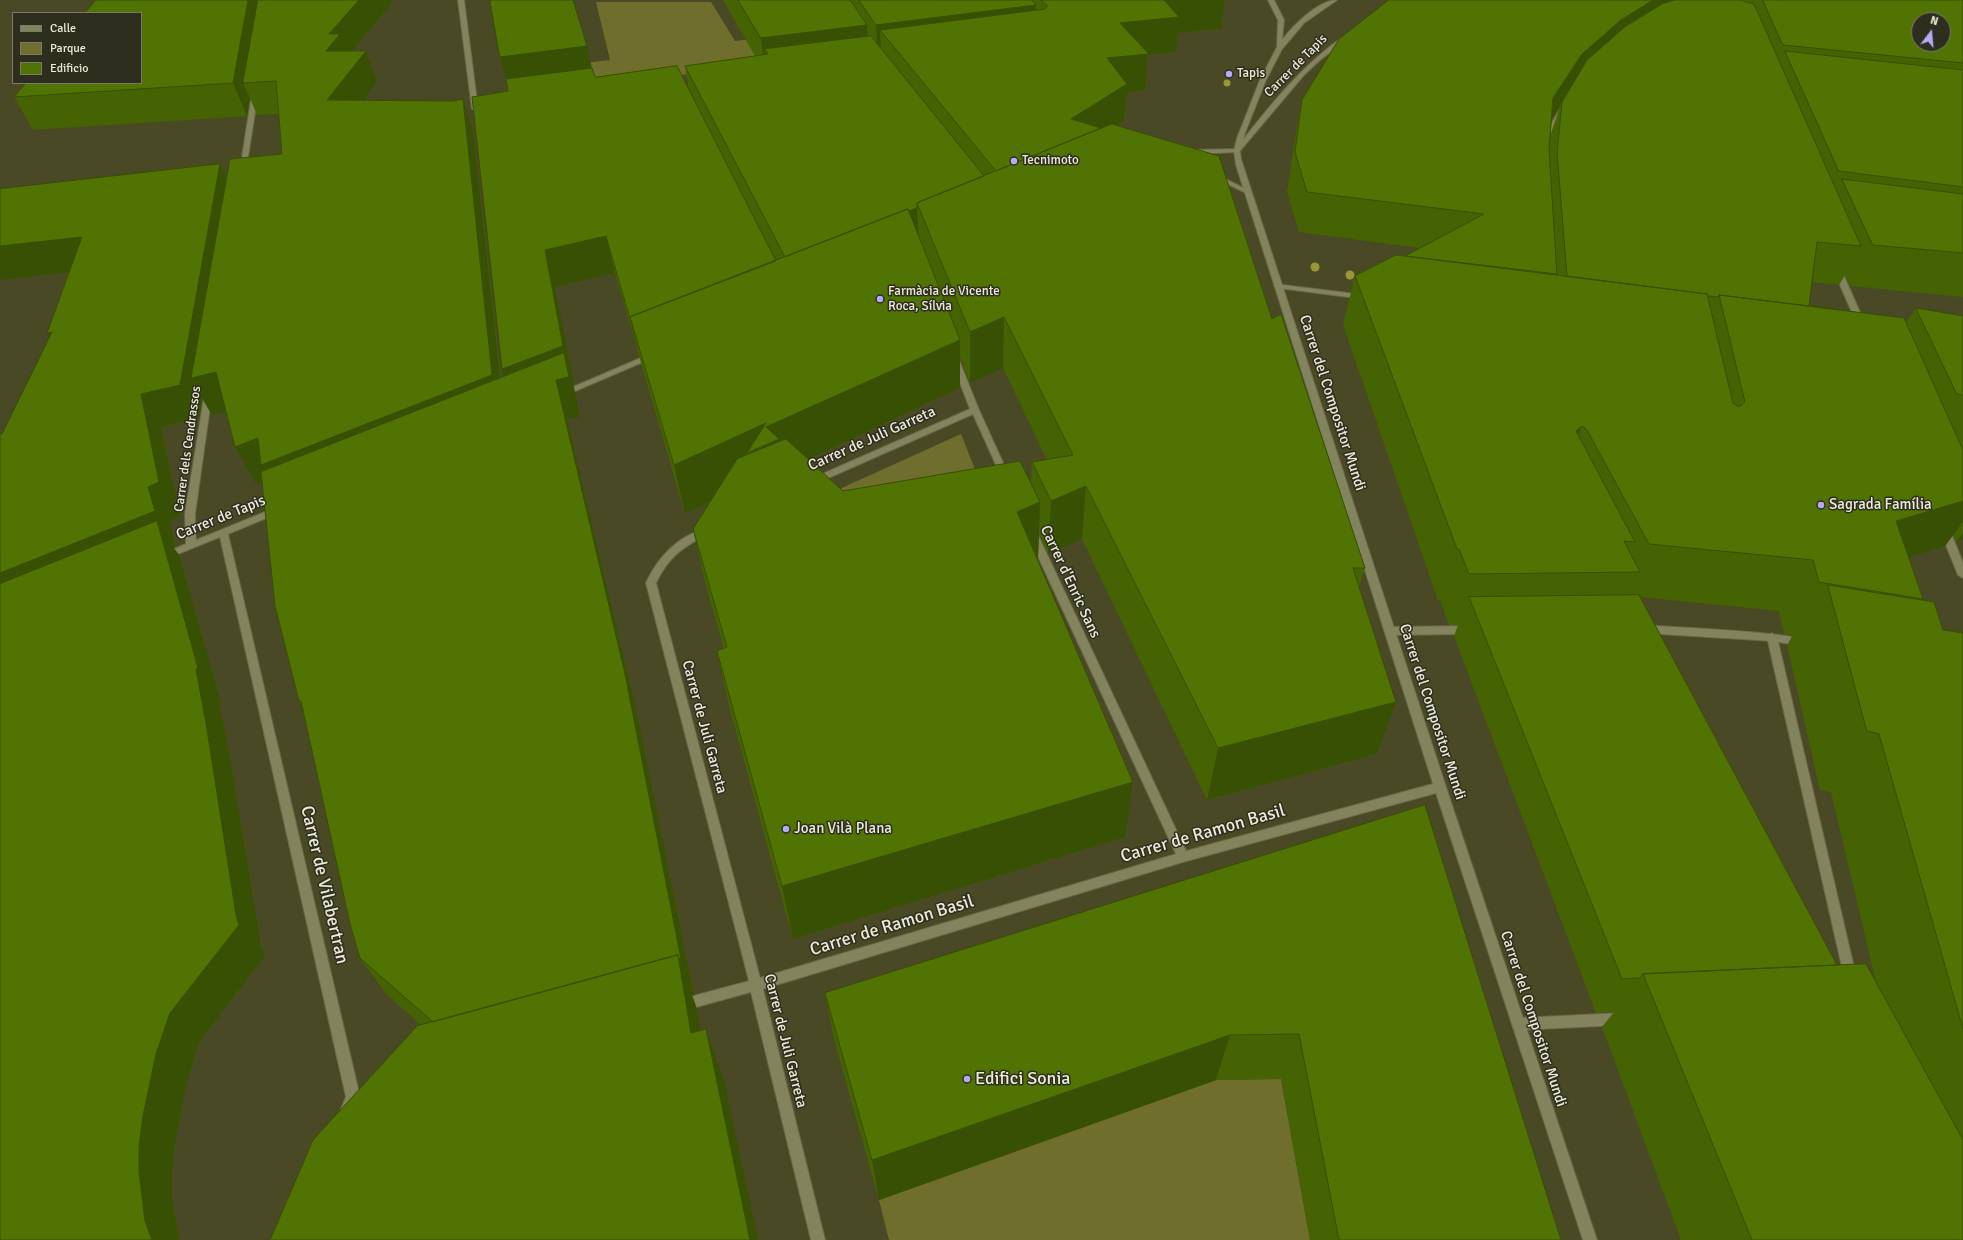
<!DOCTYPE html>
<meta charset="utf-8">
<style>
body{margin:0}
#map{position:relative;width:1963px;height:1240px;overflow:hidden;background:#4a4926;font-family:Signika,sans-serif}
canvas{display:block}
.legend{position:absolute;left:12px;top:12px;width:130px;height:72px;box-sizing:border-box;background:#2e2e1f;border:1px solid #7a7a69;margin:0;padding:5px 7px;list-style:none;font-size:12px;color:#ebebd7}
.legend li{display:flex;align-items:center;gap:8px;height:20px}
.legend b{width:20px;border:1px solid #7a7a69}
.north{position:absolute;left:1911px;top:12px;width:40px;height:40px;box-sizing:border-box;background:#2e2e1f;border:1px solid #7a7a69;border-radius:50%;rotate:16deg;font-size:11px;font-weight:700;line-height:16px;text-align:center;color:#ebebd7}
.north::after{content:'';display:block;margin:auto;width:14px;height:18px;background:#b4acf9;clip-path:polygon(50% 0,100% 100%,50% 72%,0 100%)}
</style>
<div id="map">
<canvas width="1963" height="1240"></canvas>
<ul class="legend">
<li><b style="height:5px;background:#83835e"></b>Calle</li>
<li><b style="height:11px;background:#706e2c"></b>Parque</li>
<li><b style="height:11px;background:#507304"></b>Edificio</li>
</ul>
<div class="north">N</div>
</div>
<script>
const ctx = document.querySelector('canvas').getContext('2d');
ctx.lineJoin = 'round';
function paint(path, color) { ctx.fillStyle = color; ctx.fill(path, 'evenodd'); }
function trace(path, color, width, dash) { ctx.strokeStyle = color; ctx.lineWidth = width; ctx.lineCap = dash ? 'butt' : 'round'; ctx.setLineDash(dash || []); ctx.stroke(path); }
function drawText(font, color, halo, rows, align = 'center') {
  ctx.font = font + ' Signika,sans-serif'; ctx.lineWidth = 3; ctx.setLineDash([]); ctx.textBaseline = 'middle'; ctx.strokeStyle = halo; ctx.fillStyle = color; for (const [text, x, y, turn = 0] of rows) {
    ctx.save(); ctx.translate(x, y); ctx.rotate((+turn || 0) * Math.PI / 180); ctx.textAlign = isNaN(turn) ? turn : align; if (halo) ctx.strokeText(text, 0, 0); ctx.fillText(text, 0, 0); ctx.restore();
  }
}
const green = new Path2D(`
 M 596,2 L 711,2 L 735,41 L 827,31 L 840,55 L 514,96 L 511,72 L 610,60 Z
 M 961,434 L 988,502 L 813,501 Z
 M 1281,1079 L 1310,1240 L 889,1240 L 879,1200 L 1216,1080 Z`);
const service = new Path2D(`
 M 1347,34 L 1352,35 L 1319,61 L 1304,75 L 1239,152 L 1235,152 L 1235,150 C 1269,107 1301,65 1347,34 Z`);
const pedestrian = new Path2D(`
 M 1772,633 L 1777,637 L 1856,976 L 1855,980 L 1850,982 L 1845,980 L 1844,976 L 1767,637 Z
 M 1621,1013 L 1626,1015 L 1628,1019 L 1626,1023 L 1621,1025 L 1519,1030 L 1514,1028 L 1512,1024 L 1514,1020 L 1519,1018 Z`);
const minor = new Path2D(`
 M 458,0 L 464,0 L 478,109 L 475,111 L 472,109 Z
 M 255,91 L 258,93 L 246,170 L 243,172 L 240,170 L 252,93 Z
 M 1560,109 L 1565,110 L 1547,140 L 1543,140 L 1542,139 Z
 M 1237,149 L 1239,150 L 1239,152 L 1190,154 L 1187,152 L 1190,150 Z
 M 1215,174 L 1250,191 L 1251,192 L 1246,193 L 1213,177 L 1212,176 Z
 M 1834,267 L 1841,269 L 1865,324 L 1864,326 L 1858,326 L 1857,324 L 1833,269 Z
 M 1275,284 L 1364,295 L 1368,297 L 1364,299 L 1278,288 L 1274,286 Z
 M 650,354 L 653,354 L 657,356 L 566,395 L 560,395 L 559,393 Z
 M 952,358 L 958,358 L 959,360 L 979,410 L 1009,476 L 1008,478 L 1002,478 L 1001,476 L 973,414 L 817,483 L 811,483 L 810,481 L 811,479 L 970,409 L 951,360 Z
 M 205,391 L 211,391 L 212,393 L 195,514 L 196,540 L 275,508 L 278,507 L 283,510 L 281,512 L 228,534 L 360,1097 L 353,1114 L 348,1116 L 343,1114 L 341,1109 L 346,1097 L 220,537 L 168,558 L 162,558 L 160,556 L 162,554 L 186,544 L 185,514 Z
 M 1944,525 L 1949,528 L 1963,563 L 1963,578 L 1958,575 L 1939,528 Z
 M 707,528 L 710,529 L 712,531 L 710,533 C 684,546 669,556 656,583 L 760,978 L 1176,854 L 1028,535 L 1030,533 L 1033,532 L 1038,535 L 1186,851 L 1440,782 L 1444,784 L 1446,787 L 1444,790 L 1440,792 L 1183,862 L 763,989 L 825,1240 L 811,1240 L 751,992 L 682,1011 L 677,1009 L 676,1005 L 677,1001 L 682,999 L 749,981 L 646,583 C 658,557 678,536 707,528 Z
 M 1644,625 C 1664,627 1802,632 1808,642 L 1803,646 L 1772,641 L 1644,633 L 1639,629 Z
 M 1468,626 L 1473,630 L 1468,634 L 1390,635 L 1385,631 L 1390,627 Z`);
const tertiary = new Path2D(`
 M 1268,0 L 1274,0 L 1284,20 L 1282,40 C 1293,26 1318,0 1337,0 L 1304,23 L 1282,49 L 1266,80 L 1245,133 L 1240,151 L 1241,159 L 1446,787 L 1597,1240 L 1583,1240 L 1434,787 L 1236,165 L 1234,151 L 1237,138 L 1260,80 L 1277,47 L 1278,20 Z`);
const trees = [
 [1227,83,3.5],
 [1315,267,4.5],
 [1350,275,4.5]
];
const wall = new Path2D(`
 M 96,0 L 394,0 L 352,51 L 377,82 L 363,100 L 473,132 L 501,378 L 505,376 L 508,91 L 592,69 L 595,77 L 689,90 L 685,66 L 755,56 L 723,0 L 1225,0 L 1221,29 L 1178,33 L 1176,52 L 1148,55 L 1145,90 L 1127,93 L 1124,121 L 1118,126 L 1272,319 L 1365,568 L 1359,587 L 1377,754 L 1207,800 L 1082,539 L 1048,554 L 1039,534 L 1038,558 L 1037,559 L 1125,837 L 793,939 L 729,706 L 717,651 L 724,649 L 706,586 L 693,529 L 711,502 L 685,514 L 615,273 L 555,287 L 574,384 L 573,384 L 575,392 L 580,417 L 567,420 L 637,713 L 694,995 L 692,995 L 697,1009 L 700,1031 L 724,1080 L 421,1025 L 386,994 L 360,958 L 302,706 L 299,701 L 262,482 L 256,484 L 235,447 L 226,411 L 212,415 L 202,398 L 199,418 L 161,427 L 180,516 L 169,521 L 176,545 L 173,547 L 179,555 L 221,702 L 219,703 L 230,756 L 261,946 L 265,956 L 199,1042 L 187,1082 L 175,1144 L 172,1172 L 172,1198 L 179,1240 L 0,1240 L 2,434 L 50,338 L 47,333 L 69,272 L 0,280 L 0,189 L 220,164 L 227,178 L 282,154 L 279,114 L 257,115 L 250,98 L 247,116 L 33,130 L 14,97 ZM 960,357 L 970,383 L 1003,368 L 1047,460 L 1032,462 L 1031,483 L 843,491 L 808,460 L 960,388 Z
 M 1389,0 L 1963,0 L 1963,297 L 1850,286 L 1845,275 L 1839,285 L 1812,282 L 1809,305 L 1906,323 L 1916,308 L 1963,316 L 1963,540 L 1956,542 L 1953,534 L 1945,546 L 1908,557 L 1923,599 L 1922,600 L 1943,630 L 1963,633 L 1963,1240 L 1681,1240 L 1602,1027 L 1614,1012 L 1596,1013 L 1454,636 L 1458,625 L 1449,625 L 1440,600 L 1438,600 L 1343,325 L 1355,276 L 1405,256 L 1419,248 L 1299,232 L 1287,192 L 1295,138 L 1302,100 ZM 1561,104 L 1550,136 L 1552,119 ZM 1640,597 L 1779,611 L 1784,634 L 1793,635 L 1787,645 L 1820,790 L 1831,792 L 1876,982 L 1837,965 Z
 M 1425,805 L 1561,1240 L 1310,1240 L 1281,1079 L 1216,1080 L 879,1200 L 834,1039 L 825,993 Z`);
const shadedWall = new Path2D(`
 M 248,0 L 265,0 L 243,83 L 250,98 L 247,116 L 233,83 Z
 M 359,0 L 394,0 L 348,56 L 326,51 L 329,34 Z
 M 1164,0 L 1225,0 L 1221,29 L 1178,33 L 1176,52 L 1148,55 L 1145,90 L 1127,93 L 1124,121 L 1100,137 L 1071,119 L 1107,58 L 1120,23 Z
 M 1653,0 L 1728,0 L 1562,102 L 1561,104 L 1541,136 L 1553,98 L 1582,54 L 1621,20 Z
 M 1036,5 L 1034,40 L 880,30 L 881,60 L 878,60 L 876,25 Z
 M 867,25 L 869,61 L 765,49 L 768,74 L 765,74 L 761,38 Z
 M 587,46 L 598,96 L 514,107 L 500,57 Z
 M 366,51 L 377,82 L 340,133 L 327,100 Z
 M 463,99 L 473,132 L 504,412 L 269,479 L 256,484 L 235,447 Z
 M 220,164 L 234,195 L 216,372 L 236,409 L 212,415 L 202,398 L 199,418 L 161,427 L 180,516 L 169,521 L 176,545 L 173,547 L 179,555 L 221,702 L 219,703 L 230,756 L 261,946 L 265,956 L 199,1042 L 187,1082 L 175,1144 L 172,1172 L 172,1198 L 179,1240 L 152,1240 L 145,1221 L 0,618 L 0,573 L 148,487 L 141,394 Z
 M 917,208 L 919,243 L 786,260 Z
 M 606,236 L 615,273 L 555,287 L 574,384 L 573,384 L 575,392 L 580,417 L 567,420 L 637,713 L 694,995 L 692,995 L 697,1009 L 710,1084 L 691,1033 L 515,408 L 502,369 L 545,250 Z
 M 82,237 L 100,269 L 0,280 L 0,246 Z
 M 1004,317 L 1003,368 L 970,383 L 970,332 Z
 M 630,319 L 631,319 L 639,357 Z
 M 52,332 L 67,366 L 47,333 Z
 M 960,340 L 960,388 L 784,471 L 752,482 L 685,514 L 674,465 L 766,423 Z
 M 1582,426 L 1560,476 L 1576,431 Z
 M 1086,486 L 1082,539 L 1048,554 L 1051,501 Z
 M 1963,501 L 1963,522 L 1945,546 L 1860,572 L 1896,521 Z
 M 1040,502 L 1038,558 L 1016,568 L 1017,512 Z
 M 1963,533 L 1963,540 L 1956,542 Z
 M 1396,702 L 1377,754 L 1207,800 L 1218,748 Z
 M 1133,782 L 1125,837 L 793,939 L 782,886 Z
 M 706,1029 L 724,1080 L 758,1240 L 750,1240 Z
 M 1230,1035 L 1216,1080 L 879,1200 L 872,1160 Z`);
const building = new Path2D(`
 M 96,0 L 248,0 L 233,83 L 14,97 L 26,83 L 141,83 L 141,13 L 85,13 Z
 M 258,0 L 359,0 L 329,34 L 340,34 L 326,51 L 366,51 L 327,100 L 453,101 L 463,99 L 492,375 L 261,465 L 258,438 L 235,447 L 216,372 L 191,378 L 230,159 L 282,154 L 276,81 L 243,83 Z
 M 490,0 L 573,0 L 587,46 L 500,57 Z
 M 738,0 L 850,0 L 867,25 L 761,38 Z
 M 859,0 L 1032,0 L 1036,5 L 876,25 Z
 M 1042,0 L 1166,0 L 1164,0 L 1179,17 L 1120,23 L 1149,54 L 1107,58 L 1127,84 L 1071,119 L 1101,128 L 996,171 L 880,30 L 1045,9 L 1047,6 Z
 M 1389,0 L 1653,0 L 1621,20 L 1582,54 L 1553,98 L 1549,150 L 1557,274 L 1405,256 L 1484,214 L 1307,192 L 1295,152 L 1302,100 L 1339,39 Z
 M 1675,0 L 1740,0 L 1754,4 L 1861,246 L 1817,242 L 1809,305 L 1834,309 L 1719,295 L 1718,297 L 1708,296 L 1707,294 L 1567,276 L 1557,152 L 1562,102 L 1587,60 L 1626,26 L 1662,4 Z
 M 1763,0 L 1963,0 L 1963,63 L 1783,45 ZM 1919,20 L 1943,20 L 1943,44 L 1919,44 Z
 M 871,36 L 984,176 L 917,203 L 917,208 L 909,211 L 908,209 L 785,257 L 685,66 L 768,54 L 765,49 Z
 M 1785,51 L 1963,70 L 1963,187 L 1839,171 Z
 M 677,66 L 776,261 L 630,317 L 630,319 L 606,236 L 545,250 L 563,346 L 502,369 L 472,97 L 508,91 L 506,79 L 592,68 L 595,77 Z
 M 1112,124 L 1219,156 L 1272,319 L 1281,314 L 1365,568 L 1353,568 L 1396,702 L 1218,748 L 1086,486 L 1051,501 L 1032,462 L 1073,455 L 1004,317 L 970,332 L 917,203 Z
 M 220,164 L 180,385 L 141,394 L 159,482 L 148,487 L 155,511 L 0,573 L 0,434 L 2,434 L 52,332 L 47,333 L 82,237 L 0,246 L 0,189 Z
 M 1842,179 L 1963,194 L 1963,253 L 1873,245 Z
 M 908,209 L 960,340 L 766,427 L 779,439 L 747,453 L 766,423 L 674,465 L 630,317 Z
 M 1396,255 L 1707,294 L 1733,403 L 1739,407 L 1745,402 L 1719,295 L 1904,318 L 1963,450 L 1963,501 L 1896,521 L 1923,599 L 1819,582 L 1813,560 L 1649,544 L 1587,430 L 1582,426 L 1576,431 L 1635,542 L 1624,541 L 1640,572 L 1469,574 L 1459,549 L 1457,549 L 1355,276 Z
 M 1916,308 L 1963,316 L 1963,395 L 1957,394 Z
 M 564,353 L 569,377 L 556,380 L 625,674 L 681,959 L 679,959 L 678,955 L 433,1022 L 360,958 L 350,924 L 301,701 L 299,701 L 275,606 L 261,472 Z
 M 786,439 L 843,491 L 1020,461 L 1040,502 L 1017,512 L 1133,782 L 782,886 L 717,651 L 727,647 L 693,529 L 737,459 Z
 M 157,521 L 198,668 L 196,669 L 206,723 L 236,915 L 239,925 L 170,1013 L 156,1054 L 143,1116 L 139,1146 L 139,1172 L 145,1221 L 152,1240 L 0,1240 L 0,584 Z
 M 1828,585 L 1934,602 L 1943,630 L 1963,633 L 1963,1029 L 1879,734 L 1867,731 Z
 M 1639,595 L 1837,965 L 1643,974 L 1640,978 L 1622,979 L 1469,597 Z
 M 1425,805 L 1561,1240 L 1339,1240 L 1299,1034 L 1230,1035 L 872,1160 L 825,993 Z
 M 678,955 L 691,1033 L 706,1029 L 750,1240 L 270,1240 L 313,1140 L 417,1026 Z
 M 1866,964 L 1963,1140 L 1963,1240 L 1752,1240 L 1643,974 Z`);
const markers = [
 [1229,74,4,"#b4acf9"],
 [1014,161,4,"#b4acf9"],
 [880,299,4,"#b4acf9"],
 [1821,505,4,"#b4acf9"],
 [786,829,4,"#b4acf9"],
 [967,1079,4,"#b4acf9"]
];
const farStreetnames = [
 ["Carrer de Tapis",1296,66,-45],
 ["Carrer dels Cendrassos",188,449,-82]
];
const farPoinames = [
 ["Tapis",1237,74],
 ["Tecnimoto",1022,161],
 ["Farmàcia de Vicente",888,292],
 ["Roca, Sílvia",888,307]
];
const streetNames = [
 ["Carrer del Compositor Mundi",1332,403,72],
 ["Carrer de Juli Garreta",872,439,-24],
 ["Carrer de Tapis",221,518,-22],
 ["Carrer d'Enric Sans",1070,582,65],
 ["Carrer del Compositor Mundi",1432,712,72],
 ["Carrer de Juli Garreta",704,727,75],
 ["Carrer del Compositor Mundi",1533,1019,72],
 ["Carrer de Juli Garreta",785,1041,76]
];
const poiNames = [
 ["Sagrada Família",1829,505],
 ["Joan Vilà Plana",794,829]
];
const nearStreetnames = [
 ["Carrer de Ramon Basil",1203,834,-16],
 ["Carrer de Vilabertran",324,885,77],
 ["Carrer de Ramon Basil",892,926,-17]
];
const nearPoinames = [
 ["Edifici Sonia",975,1079]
];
paint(green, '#706e2c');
trace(service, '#686748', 2);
trace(pedestrian, '#686748', 2);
trace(minor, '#686748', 2);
trace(tertiary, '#686748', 2);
paint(service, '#83835e');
paint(pedestrian, '#83835e');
paint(minor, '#83835e');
paint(tertiary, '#83835e');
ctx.fillStyle = '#989635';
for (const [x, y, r] of trees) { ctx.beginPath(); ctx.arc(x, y, r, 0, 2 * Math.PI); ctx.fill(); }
paint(wall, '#456303');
paint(shadedWall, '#385003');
paint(building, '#507304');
trace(building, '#385003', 1);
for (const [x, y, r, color] of markers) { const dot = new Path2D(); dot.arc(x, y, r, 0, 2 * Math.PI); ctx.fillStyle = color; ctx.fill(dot); trace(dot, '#2e2e1f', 1.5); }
drawText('13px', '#ebebd7', '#2e2e1f', farStreetnames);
drawText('13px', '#ebebd7', '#2e2e1f', farPoinames, 'left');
drawText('15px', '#ebebd7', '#2e2e1f', streetNames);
drawText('15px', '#ebebd7', '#2e2e1f', poiNames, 'left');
drawText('18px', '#ebebd7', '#2e2e1f', nearStreetnames);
drawText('18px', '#ebebd7', '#2e2e1f', nearPoinames, 'left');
</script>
